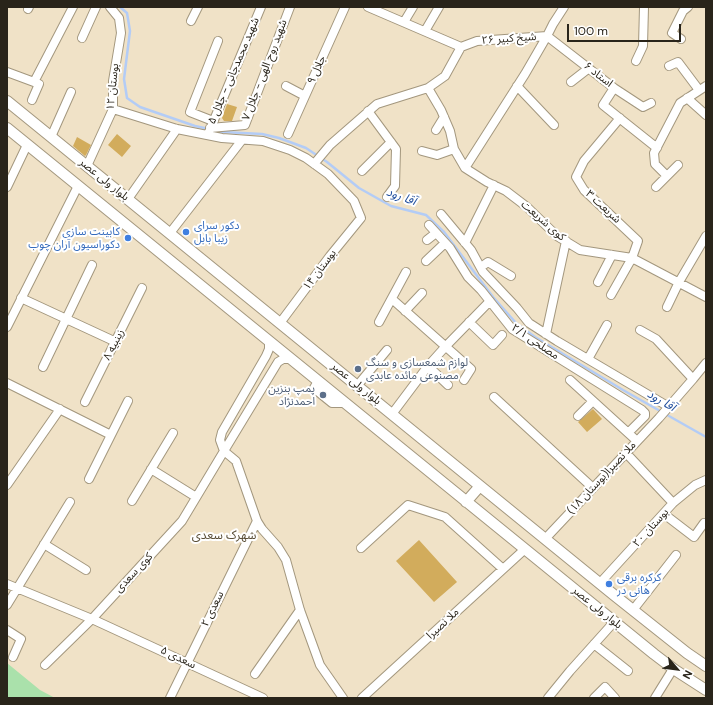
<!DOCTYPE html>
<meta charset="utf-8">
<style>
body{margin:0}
#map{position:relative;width:713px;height:705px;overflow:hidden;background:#f0e2c7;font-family:"DM Sans",sans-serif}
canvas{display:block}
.frame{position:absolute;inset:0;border:8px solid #29241a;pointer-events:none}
.north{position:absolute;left:657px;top:649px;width:40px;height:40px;-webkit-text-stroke:3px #fff;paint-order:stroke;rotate:118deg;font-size:11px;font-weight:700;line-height:16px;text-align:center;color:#29241a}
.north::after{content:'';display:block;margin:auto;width:14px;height:18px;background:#29241a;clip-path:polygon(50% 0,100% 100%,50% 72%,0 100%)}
.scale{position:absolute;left:567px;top:24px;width:114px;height:18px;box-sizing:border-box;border:2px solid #29241a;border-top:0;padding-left:5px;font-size:12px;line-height:14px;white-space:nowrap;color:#29241a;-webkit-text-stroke:3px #fff;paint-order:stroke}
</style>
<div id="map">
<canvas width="713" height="705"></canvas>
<div class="frame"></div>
<div class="north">N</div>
<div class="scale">100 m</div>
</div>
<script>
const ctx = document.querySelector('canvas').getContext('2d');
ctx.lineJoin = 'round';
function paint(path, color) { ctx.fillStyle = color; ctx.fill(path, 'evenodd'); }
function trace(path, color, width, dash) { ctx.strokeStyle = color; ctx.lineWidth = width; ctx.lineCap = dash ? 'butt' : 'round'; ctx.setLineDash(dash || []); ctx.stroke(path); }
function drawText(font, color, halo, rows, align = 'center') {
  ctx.font = font + ' "DM Sans","Noto Sans Arabic",sans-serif'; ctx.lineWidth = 4; ctx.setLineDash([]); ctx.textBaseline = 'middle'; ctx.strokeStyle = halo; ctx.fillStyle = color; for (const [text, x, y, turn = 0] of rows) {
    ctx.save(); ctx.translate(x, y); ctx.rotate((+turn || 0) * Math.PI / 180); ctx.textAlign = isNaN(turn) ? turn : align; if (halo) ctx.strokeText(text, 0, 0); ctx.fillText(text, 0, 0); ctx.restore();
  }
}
const green = new Path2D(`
 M 7,663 L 40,690 L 55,698 L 7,698 Z`);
const stream = new Path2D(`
 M 120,7 L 127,13 L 130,31 L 124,79 L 127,98 L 140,107 L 195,126 L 209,129
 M 216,131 L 223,132 L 262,134 L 279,138 L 306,148 L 327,162 L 359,188 L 391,206 L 426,215 L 444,232 L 493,297 L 516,323 L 535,337 L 623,390 L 706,437`);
const building = new Path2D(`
 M 227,104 L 237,107 L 232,121 L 224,121 L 222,118 Z
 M 117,134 L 131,146 L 122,157 L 108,145 Z
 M 77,137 L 91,145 L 86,155 L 85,156 L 73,146 Z
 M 593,409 L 602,419 L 587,432 L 578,422 Z
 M 419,540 L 457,582 L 434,602 L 396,561 Z`);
const minor = new Path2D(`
 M 368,7 L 461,47
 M 28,9 L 29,7
 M 191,21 L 198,7
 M 404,22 L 413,7
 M 425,31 L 439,7
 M 82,38 L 96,7
 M 681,39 L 672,33 L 683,11 L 688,7
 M 636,61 L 643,46 L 644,7
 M 669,66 L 678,62 L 699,90
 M 7,72 L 34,82
 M 571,82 L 589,68
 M 286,86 L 305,96
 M 517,86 L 554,125
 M 428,88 L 441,110 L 450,131 L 454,149 L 465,168 L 487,182 L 506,191 L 527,207 L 557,236 L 580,250 L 632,258 L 706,297
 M 614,88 L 603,105 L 657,148
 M 687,98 L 706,115
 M 32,100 L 39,84 L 34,82 L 73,7
 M 113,109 L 177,129 L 222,138 L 263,141 L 290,150 L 306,158 L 328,174 L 354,201 L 361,218 L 330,256 L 280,323
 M 368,111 L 396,149 L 395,186 L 387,197
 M 213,121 L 190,112 L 218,41
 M 210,128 L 245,125 L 290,7
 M 436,130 L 444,117
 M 209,132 L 261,7
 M 288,134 L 345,7
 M 51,137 L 71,92
 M 422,151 L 437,155 L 454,149
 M 314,164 L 330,145 L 377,104 L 428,88 L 445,76 L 461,47 L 477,41 L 547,36 L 553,24 L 564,7
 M 87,166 L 113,109 L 113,81 L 121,33 L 119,18 L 110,7
 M 465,168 L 525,74 L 547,36 L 614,88 L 643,107 L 651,103
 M 362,171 L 391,142
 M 667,176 L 655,164 L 654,153 L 680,103 L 706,86
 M 7,187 L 27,145
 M 656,187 L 678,165
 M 128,199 L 177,129
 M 441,214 L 471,250 L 483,272 L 517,308 L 529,323 L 557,341 L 669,407
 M 429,225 L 450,248 L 468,277 L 481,290 L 512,329 L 642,410 L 645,413 L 645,416 L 628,433
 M 170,233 L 242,140
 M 427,240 L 436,233
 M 465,243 L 494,185
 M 426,261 L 445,243
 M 481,267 L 488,262 L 511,276
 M 598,282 L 612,255
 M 611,295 L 632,258 L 638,241 L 584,190 L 576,177 L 584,161 L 620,118
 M 21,298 L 116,342
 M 392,299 L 471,369 L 464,380
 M 667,307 L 679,282 L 706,236
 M 405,311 L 422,293
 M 379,322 L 406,272
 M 469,322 L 493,345 L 502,335
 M 7,327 L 78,186
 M 640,330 L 656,339 L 693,379
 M 546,334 L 566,241
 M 269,341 L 269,349 L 266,356 L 222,432 L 220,440 L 224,451 L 278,362 L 283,359 L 291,359
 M 588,359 L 607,325
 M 428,366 L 448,385
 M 43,367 L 92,265
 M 570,380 L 637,441
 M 318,381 L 314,388 L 316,390 L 332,403 L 345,403
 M 7,383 L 111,435
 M 357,386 L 387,350
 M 494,397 L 593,488
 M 85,402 L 142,288
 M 392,414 L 428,366 L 446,346 L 490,301
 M 578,416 L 593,401
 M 626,453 L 673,503
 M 151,469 L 196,497
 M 89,479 L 128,401
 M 7,485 L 60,409
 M 132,501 L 173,433
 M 664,514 L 694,537 L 704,523
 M 545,539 L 659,418 L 693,379 L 706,363
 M 44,544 L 86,570
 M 361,548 L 408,505 L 445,517 L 503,569
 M 600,583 L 673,503 L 695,485 L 706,480
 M 7,584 L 92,619 L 263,698
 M 7,605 L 70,502
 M 633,610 L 676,555
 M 7,630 L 21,639 L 13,657
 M 594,644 L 628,671
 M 45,665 L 92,619 L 182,521 L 224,451 L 236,461 L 257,521 L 262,529 L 278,547 L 286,560 L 300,610 L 320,665 L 343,698
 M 255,674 L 300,610
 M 170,698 L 257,521
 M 362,698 L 525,549
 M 548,698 L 570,671 L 614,622
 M 594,698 L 605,687 L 615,698
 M 655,698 L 673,669`);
const major = new Path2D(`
 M 7,101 L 614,595 L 687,653 L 706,666
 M 7,128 L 654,654 L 675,670 L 706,690
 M 466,502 L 480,486`);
const markers = [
 [186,232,4,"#3f7fe0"],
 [128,238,4,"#3f7fe0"],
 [358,369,4,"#5c6f8a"],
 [323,395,4,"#5c6f8a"],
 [609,584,4,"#3f7fe0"]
];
const streetNames = [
 ["شیخ کبیر ۲۶",509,39,-4],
 ["شهید روح الهی - جلال ۷",265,70,-69],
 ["جلال ۹",317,70,-66],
 ["شهید محمدجانی - جلال ۵",234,71,-67],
 ["استاد ۶",598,75,38],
 ["بوستان ۱۲",113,87,-84],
 ["بلوار ولی عصر",104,180,39],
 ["شریعت ۳",603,207,43],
 ["کوی شریعت",543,221,41],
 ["بوستان ۱۴",320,270,-53],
 ["مصلحی ۲/۱",535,342,34],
 ["زینبیه ۸",114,345,-63],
 ["بلوار ولی عصر",356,384,39],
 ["ملا نصیرا(بوستان ۱۸)",602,478,-47],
 ["بوستان ۲۰",651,528,-48],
 ["کوی سعدی",134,573,-47],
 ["بلوار ولی عصر",597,608,39],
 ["سعدی ۲",213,609,-64],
 ["ملا نصیرا",443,624,-43],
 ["سعدی ۵",178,658,25]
];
const shopNames = [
 ["دکور سرای",194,226],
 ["زیبا بابل",194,239],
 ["کابینت سازی",120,232,"right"],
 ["دکوراسیون آران چوب",120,245,"right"],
 ["کرکره برقی",617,578],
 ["هانی در",617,591]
];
const serviceNames = [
 ["لوازم شمعسازی و سنگ",366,363],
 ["مصنوعی مائده عابدی",366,376],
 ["پمپ بنزین",315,389,"right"],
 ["احمدنژاد",315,402,"right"]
];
const waterNames = [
 ["آقا رود",401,197,20],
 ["آقا رود",661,401,30]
];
const neighbourhoodNames = [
 ["شهرک سعدی",224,536]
];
paint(green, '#aae1ab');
trace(stream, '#b3ccf6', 2.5);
paint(building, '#d2ac5c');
trace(minor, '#a3977e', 10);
trace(major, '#a3977e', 12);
trace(minor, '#fff', 8);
trace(major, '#fff', 10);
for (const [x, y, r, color] of markers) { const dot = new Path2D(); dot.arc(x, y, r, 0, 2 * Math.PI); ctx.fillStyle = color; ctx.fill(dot); trace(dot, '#fff', 1.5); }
drawText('11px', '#29241a', '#fff', streetNames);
drawText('11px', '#366cbe', '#fff', shopNames, 'left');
drawText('11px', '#4e5e75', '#fff', serviceNames, 'left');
drawText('italic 12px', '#204e9d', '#fff', waterNames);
drawText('12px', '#5a4e37', '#fff', neighbourhoodNames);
</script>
